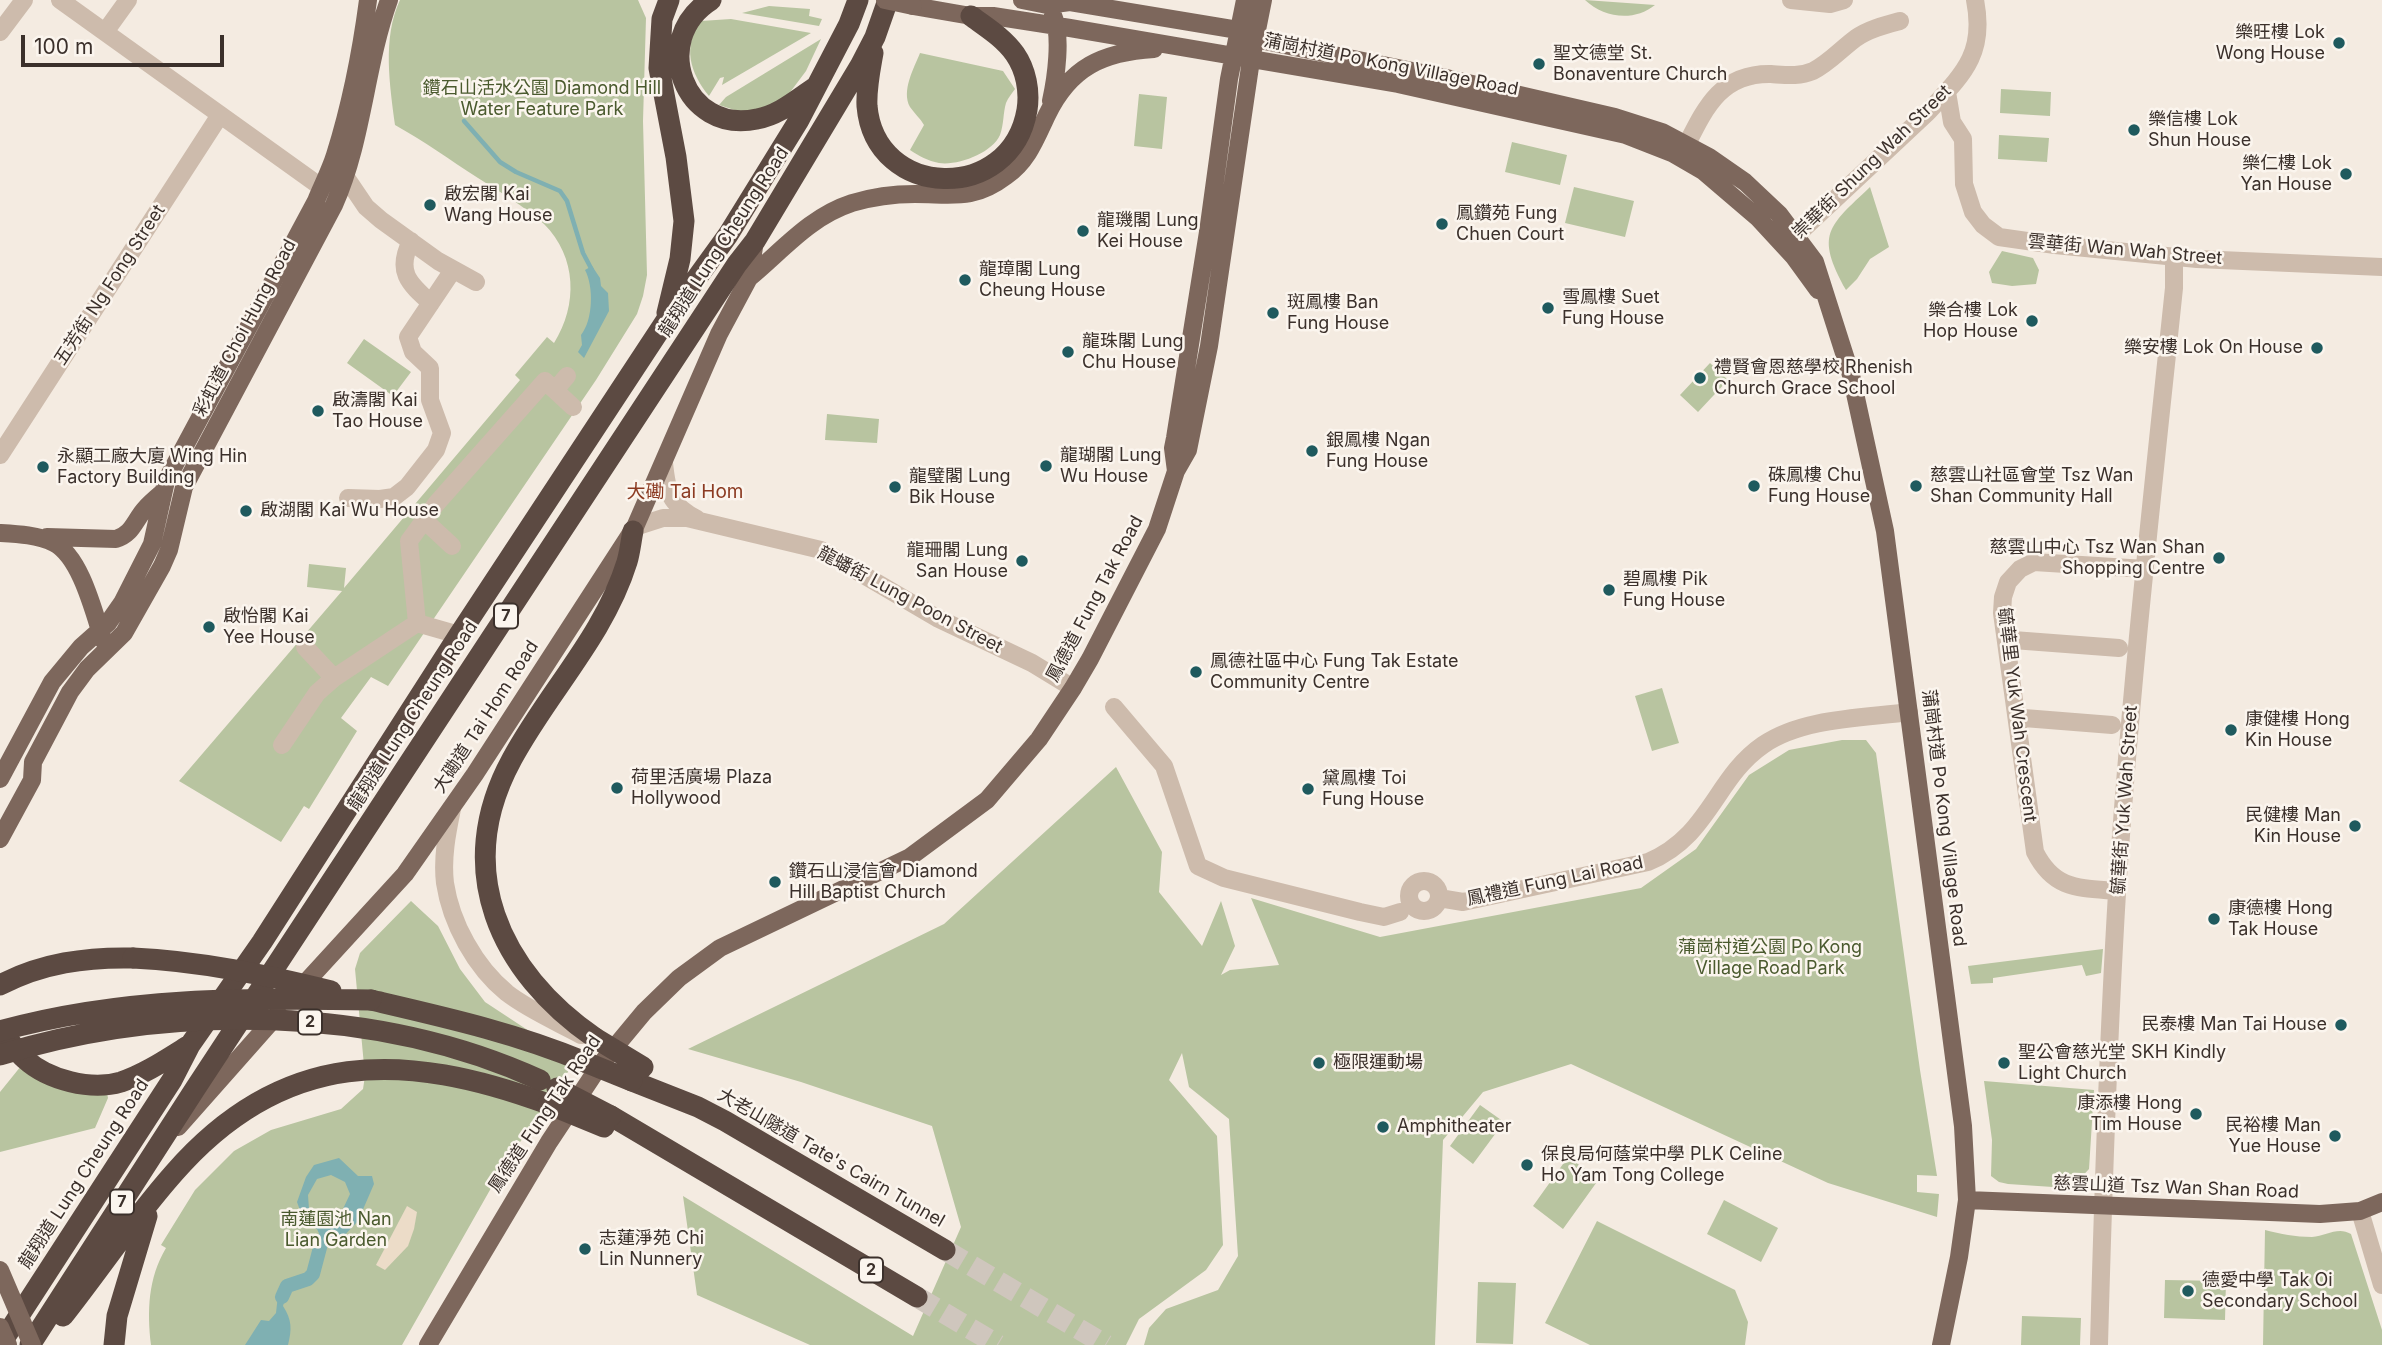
<!DOCTYPE html>
<meta charset="utf-8">
<style>
body{margin:0}
#map{position:relative;width:2382px;height:1345px;overflow:hidden;background:#f4ebe1;font-family:Inter,sans-serif}
canvas{display:block}
.scale{position:absolute;left:21px;top:35px;width:203px;height:32px;box-sizing:border-box;border:4px solid #3b302b;border-top:0;padding-left:9px;font-size:21px;line-height:24px;white-space:nowrap;color:#3b302b;-webkit-text-stroke:5px #fbf5ee;paint-order:stroke}
</style>
<div id="map">
<canvas width="2382" height="1345"></canvas>
<div class="scale">100 m</div>
</div>
<script>
const ctx = document.querySelector('canvas').getContext('2d');
ctx.lineJoin = 'round';
function paint(path, color) { ctx.fillStyle = color; ctx.fill(path, 'evenodd'); }
function trace(path, color, width, dash) { ctx.strokeStyle = color; ctx.lineWidth = width; ctx.lineCap = dash ? 'butt' : 'round'; ctx.setLineDash(dash || []); ctx.stroke(path); }
function drawText(font, color, halo, rows, align = 'center') {
  ctx.font = font + ' Inter,"Noto Sans TC",sans-serif'; ctx.lineWidth = 5; ctx.setLineDash([]); ctx.textBaseline = 'middle'; ctx.strokeStyle = halo; ctx.fillStyle = color; for (const [text, x, y, turn = 0] of rows) {
    ctx.save(); ctx.translate(x, y); ctx.rotate((+turn || 0) * Math.PI / 180); ctx.textAlign = isNaN(turn) ? turn : align; if (halo) ctx.strokeText(text, 0, 0); ctx.fillText(text, 0, 0); ctx.restore();
  }
}
const green = new Path2D(`
 M 400,0 L 638,0 L 646,18 L 643,121 L 647,275 L 643,296 L 637,314 L 596,380 L 388,686 L 371,677 L 341,718 L 357,731 L 309,809 L 304,806 L 281,842 L 179,781 L 342,591 L 307,587 L 309,564 L 346,568 L 344,588 L 520,380 L 515,375 L 547,337 L 554,343 C 578,305 577,257 544,224 C 524,206 500,192 478,178 C 450,160 424,141 395,125 C 390,86 382,38 400,0 Z
 M 1585,0 L 1655,5 C 1634,22 1604,18 1585,0 Z
 M 769,6 L 810,9 L 809,16 L 822,19 L 819,26 L 742,13 Z
 M 731,19 L 811,33 L 722,85 L 724,77 L 720,78 L 709,96 C 690,73 682,46 701,21 Z
 M 821,39 L 806,71 L 785,99 L 750,115 L 719,105 L 726,97 Z
 M 920,53 L 1003,71 L 1015,89 C 1012,93 1008,98 1006,103 C 1003,113 1004,124 1000,135 C 992,153 958,166 939,163 C 928,161 919,156 910,150 L 924,125 C 920,118 914,113 910,107 C 901,91 914,68 920,53 Z
 M 2001,89 L 2051,92 L 2050,116 L 2000,113 Z
 M 1139,94 L 1167,97 L 1162,149 L 1134,146 Z
 M 1999,135 L 2049,138 L 2047,162 L 1998,159 Z
 M 1512,142 L 1567,155 L 1560,185 L 1505,172 Z
 M 1574,187 L 1634,201 L 1625,237 L 1565,223 Z
 M 1870,187 L 1889,247 L 1870,259 L 1857,279 L 1846,290 C 1815,234 1828,227 1870,187 Z
 M 2002,251 L 2033,258 L 2039,270 L 2036,284 L 2012,286 L 1992,283 L 1989,272 Z
 M 364,339 L 411,372 L 393,396 L 347,363 Z
 M 1710,363 L 1728,380 L 1698,412 L 1680,395 Z
 M 827,414 L 879,419 L 877,443 L 825,440 Z
 M 1662,688 L 1679,743 L 1652,751 L 1635,696 Z
 M 1842,740 L 1866,740 L 1876,753 L 1920,1070 L 1937,1176 L 1917,1175 L 1917,1192 L 1939,1194 L 1937,1217 L 1828,1183 L 1571,1064 L 1483,1092 L 1443,1140 L 1435,1345 L 1144,1345 L 1149,1328 L 1166,1309 L 1218,1290 L 1238,1256 L 1229,1119 L 1189,1087 L 1182,1053 L 1169,1080 L 1217,1136 L 1223,1245 L 1206,1270 L 1139,1319 L 1126,1345 L 810,1345 L 697,1295 L 683,1196 L 913,1336 L 961,1227 L 932,1126 L 801,1082 L 688,1049 L 944,924 L 1116,767 L 1162,852 L 1159,892 L 1202,946 L 1221,901 L 1235,946 L 1221,975 L 1230,970 L 1279,965 L 1251,898 L 1380,937 L 1641,888 L 1696,849 L 1749,775 L 1789,750 Z
 M 411,901 L 438,926 L 460,969 L 485,1002 L 564,1054 L 572,1066 L 503,1167 L 402,1345 L 151,1345 C 147,1311 148,1278 166,1248 L 161,1245 L 195,1190 L 234,1151 L 271,1130 L 341,1109 L 363,1089 L 365,1076 L 355,969 L 360,953 Z
 M 2103,949 L 2101,973 L 2086,976 L 2082,965 L 1993,978 L 1993,983 L 1971,984 L 1968,966 Z
 M 21,1066 L 106,1088 L 108,1098 L 95,1128 L 0,1152 L 0,1092 Z
 M 1984,1081 L 2094,1090 L 2089,1169 L 2075,1184 L 2068,1188 L 2008,1184 L 1999,1182 L 1991,1176 L 1992,1140 Z
 M 1480,1105 L 1504,1122 L 1473,1164 L 1450,1146 Z
 M 1568,1157 L 1599,1179 L 1563,1229 L 1533,1206 Z
 M 1724,1200 L 1778,1228 L 1761,1262 L 1707,1234 Z
 M 1597,1221 L 1735,1290 L 1748,1322 L 1745,1345 L 1590,1345 L 1545,1323 Z
 M 2265,1230 C 2281,1234 2295,1237 2312,1237 C 2326,1236 2338,1226 2351,1234 L 2382,1330 L 2382,1345 L 2263,1345 Z
 M 2165,1280 L 2226,1281 L 2225,1320 L 2164,1318 Z
 M 1478,1282 L 1516,1283 L 1513,1344 L 1476,1343 Z
 M 2022,1316 L 2081,1318 L 2080,1345 L 2021,1345 Z`);
const plaza = new Path2D(`
 M 407,1206 L 417,1212 L 414,1229 L 408,1246 L 385,1270 L 376,1265 Z`);
const water = new Path2D(`
 M 592,266 L 600,278 L 601,286 L 608,293 L 609,311 L 584,358 L 578,352 L 582,345 L 581,335 C 593,320 594,287 585,270 Z
 M 339,1158 L 358,1176 L 372,1176 L 374,1184 L 358,1221 L 340,1240 L 322,1240 L 317,1229 L 305,1224 L 297,1202 L 306,1177 L 314,1165 ZM 331,1175 L 345,1182 L 350,1194 L 342,1211 L 336,1216 L 323,1216 L 309,1209 L 308,1195 L 317,1179 Z
 M 278,1295 L 285,1299 L 283,1306 C 292,1320 292,1329 288,1345 L 245,1345 L 261,1320 L 269,1321 L 276,1313 Z`);
const stream = new Path2D(`
 M 464,121 L 500,162 L 516,172 L 560,191 L 567,201 L 583,253 L 592,270`);
const canal = new Path2D(`
 M 282,1297 L 287,1286 L 308,1279 L 313,1274 L 322,1240`);
const highwayTunnel = new Path2D(`
 M 945,1250 L 1106,1345
 M 917,1297 L 998,1345`);
const minor = new Path2D(`
 M 60,0 L 321,187
 M 1791,0 L 1830,4 L 1844,0
 M 0,32 L 24,0
 M 105,32 L 128,0
 M 1947,92 L 1952,122 L 1963,139 L 1964,184 L 1973,212 L 1983,225 L 1999,237 L 2055,245 L 2197,259 L 2382,267
 M 1687,144 C 1706,106 1722,73 1771,74 C 1786,75 1799,77 1813,71 C 1829,63 1841,49 1856,38 C 1869,29 1885,25 1900,21
 M 345,176 L 366,207 L 381,220 L 438,261 L 476,282
 M 411,241 C 396,271 408,283 431,303
 M 1785,246 L 1927,113 C 1962,75 1986,55 1975,0
 M 555,390 L 567,376
 M 0,455 L 220,115
 M 664,463 C 667,492 669,504 697,519
 M 348,498 L 380,499 L 394,497 L 407,487 L 436,450 L 442,433 L 430,400 L 430,368 L 413,352 L 408,337 L 453,270
 M 424,520 L 452,546
 M 635,527 L 663,518 L 687,518 L 821,550 L 937,618 L 1032,663 L 1073,688
 M 417,623 L 459,635
 M 2013,640 L 2119,648
 M 305,647 L 334,678
 M 1114,707 L 1164,766 L 1198,866 L 1224,878 L 1360,912 L 1384,917 L 1400,912
 M 2024,718 L 2112,725
 M 282,745 L 317,693 L 334,678 L 417,623 L 409,541 L 436,504 L 545,381 L 573,407
 M 452,809 C 447,833 442,858 445,883 C 451,923 475,967 507,993 C 529,1010 557,1022 581,1035
 M1409 896a15 15 0 1 1 30 0a15 15 0 1 1-30 0Z
 M 2117,891 C 2079,888 2054,890 2035,852 L 2002,613 L 2003,597 L 2008,582 L 2020,569 L 2034,562 L 2145,569
 M 1439,898 L 1463,902 L 1648,862 C 1710,836 1715,778 1763,745 C 1802,718 1863,718 1909,712
 M 2360,1211 L 2382,1285
 M 2099,1345 C 2103,1194 2108,1043 2117,893 C 2130,691 2153,489 2174,288 L 2174,257`);
const major = new Path2D(`
 M 1022,0 L 1047,5 L 1070,2 L 1238,30 L 1255,39 L 1442,77 L 1615,117 L 1662,132 L 1709,157 L 1745,182 L 1779,214 L 1815,262 L 1851,375 L 1885,531 L 1963,1126 L 1967,1200 L 1959,1257 L 1941,1345
 M 913,6 L 971,16 L 993,16 L 1070,28 L 1398,84 L 1626,135 L 1672,153 L 1703,171 L 1758,218 L 1794,257 L 1818,290
 M 1051,101 C 1056,78 1062,36 1053,15
 M 749,278 C 782,251 809,217 852,203 C 872,197 893,194 915,194 C 952,194 973,201 1006,176 C 1028,161 1036,138 1047,115 C 1070,67 1103,52 1154,49
 M 1176,471 L 1173,448 L 1175,438 L 1208,232 L 1229,79 L 1245,0
 M 0,533 C 18,534 38,535 54,543 C 81,557 94,613 103,640
 M 47,537 L 116,539 C 132,534 134,522 144,510 C 149,504 156,498 162,493
 M 0,779 L 52,682 L 81,647 L 108,623 L 122,603 L 152,544 L 166,481 L 316,201 C 322,186 330,171 335,155 C 351,104 361,53 368,0
 M 0,839 L 32,780 L 33,762 L 70,692 L 87,669 L 124,633 L 162,566 L 169,550 L 184,487 L 334,205 C 363,140 365,67 389,0
 M 296,993 L 405,874 L 475,774 L 635,527 L 719,334 L 749,278 L 755,241
 M 178,1127 L 278,1014
 M 1967,1200 L 2320,1214 L 2360,1211 L 2382,1202
 M 428,1345 L 549,1142 L 600,1065 L 644,1012 L 679,978 L 720,948 L 910,857 L 987,800 L 1039,739 L 1073,688 L 1090,659 L 1157,529 L 1176,471 L 1188,450 L 1209,346 L 1251,60 L 1263,0`);
const highway = new Path2D(`
 M 711,0 C 649,39 684,135 757,119 C 779,115 796,100 814,88
 M 873,53 C 870,70 866,89 867,106 C 875,200 1011,204 1027,110 C 1030,91 1026,70 1015,54 C 1004,38 986,27 971,16
 M 667,313 L 680,259 L 684,221 L 676,157 L 659,68 L 662,19 L 669,0
 M 0,985 C 42,963 86,957 133,958
 M 371,1000 C 444,1017 516,1033 585,1062
 M 7,1038 C 13,1045 18,1053 25,1059 C 48,1080 91,1091 121,1082 C 145,1074 167,1059 188,1046
 M 595,1038 C 499,972 452,869 512,759 C 548,692 604,636 627,562 C 630,552 631,541 633,531
 M 632,1081 L 698,1107 L 725,1121 L 945,1250
 M 611,1116 L 917,1297
 M 63,1316 C 100,1269 134,1218 174,1173 C 283,1048 404,1051 548,1104
 M 0,1345 L 172,1080 L 190,1045 L 262,942 L 459,635 L 665,322 L 728,235 L 799,120 L 849,24 L 858,0
 M 30,1345 L 195,1089 L 737,264 L 755,241 L 860,66 L 875,37 L 888,0
 M 114,1345 L 117,1316 L 147,1216`);
const majorBridge = new Path2D(`
 M 885,0 L 913,6
 M 0,1270 L 32,1345
 M 0,1327 L 8,1345`);
const highwayBridge = new Path2D(`
 M 133,958 C 200,961 266,975 331,991
 M 0,1031 C 123,997 244,998 371,1000
 M 595,1038 L 643,1067
 M 0,1055 C 171,1003 376,1005 540,1080
 M 585,1062 L 632,1081
 M 557,1088 L 611,1116
 M 548,1104 L 604,1127`);
const markers = [
 [2339,43,7,"#1f5a5e"],
 [1539,64,7,"#1f5a5e"],
 [2134,130,7,"#1f5a5e"],
 [2346,174,7,"#1f5a5e"],
 [430,205,7,"#1f5a5e"],
 [1442,224,7,"#1f5a5e"],
 [1083,231,7,"#1f5a5e"],
 [965,280,7,"#1f5a5e"],
 [1548,308,7,"#1f5a5e"],
 [1273,313,7,"#1f5a5e"],
 [2032,321,7,"#1f5a5e"],
 [2317,348,7,"#1f5a5e"],
 [1068,352,7,"#1f5a5e"],
 [1700,378,7,"#1f5a5e"],
 [318,411,7,"#1f5a5e"],
 [1312,451,7,"#1f5a5e"],
 [1046,466,7,"#1f5a5e"],
 [43,467,7,"#1f5a5e"],
 [1754,486,7,"#1f5a5e"],
 [1916,486,7,"#1f5a5e"],
 [895,487,7,"#1f5a5e"],
 [246,511,7,"#1f5a5e"],
 [2219,558,7,"#1f5a5e"],
 [1022,561,7,"#1f5a5e"],
 [1609,590,7,"#1f5a5e"],
 [209,627,7,"#1f5a5e"],
 [1196,672,7,"#1f5a5e"],
 [2231,730,7,"#1f5a5e"],
 [617,788,7,"#1f5a5e"],
 [1308,789,7,"#1f5a5e"],
 [2355,826,7,"#1f5a5e"],
 [775,882,7,"#1f5a5e"],
 [2214,919,7,"#1f5a5e"],
 [2341,1025,7,"#1f5a5e"],
 [1319,1063,7,"#1f5a5e"],
 [2004,1063,7,"#1f5a5e"],
 [2196,1114,7,"#1f5a5e"],
 [1383,1127,7,"#1f5a5e"],
 [2335,1136,7,"#1f5a5e"],
 [1527,1165,7,"#1f5a5e"],
 [585,1249,7,"#1f5a5e"],
 [2188,1291,7,"#1f5a5e"]
];
const shields = [
 [506,616,24],
 [310,1022,24],
 [122,1202,24],
 [871,1270,24]
];
const shieldNames = [
 ["7",506,616],
 ["2",310,1022],
 ["7",122,1202],
 ["2",871,1270]
];
const poiNames = [
 ["樂旺樓 Lok",2325,33,"right"],
 ["Wong House",2325,54,"right"],
 ["聖文德堂 St.",1553,54],
 ["Bonaventure Church",1553,75],
 ["樂信樓 Lok",2148,120],
 ["Shun House",2148,141],
 ["樂仁樓 Lok",2332,164,"right"],
 ["Yan House",2332,185,"right"],
 ["啟宏閣 Kai",444,195],
 ["Wang House",444,216],
 ["鳳鑽苑 Fung",1456,214],
 ["Chuen Court",1456,235],
 ["龍璣閣 Lung",1097,221],
 ["Kei House",1097,242],
 ["龍璋閣 Lung",979,270],
 ["Cheung House",979,291],
 ["雪鳳樓 Suet",1562,298],
 ["Fung House",1562,319],
 ["斑鳳樓 Ban",1287,303],
 ["Fung House",1287,324],
 ["樂合樓 Lok",2018,311,"right"],
 ["Hop House",2018,332,"right"],
 ["龍珠閣 Lung",1082,342],
 ["Chu House",1082,363],
 ["樂安樓 Lok On House",2303,348,"right"],
 ["禮賢會恩慈學校 Rhenish",1714,368],
 ["Church Grace School",1714,389],
 ["啟濤閣 Kai",332,401],
 ["Tao House",332,422],
 ["銀鳳樓 Ngan",1326,441],
 ["Fung House",1326,462],
 ["龍瑚閣 Lung",1060,456],
 ["Wu House",1060,477],
 ["永顯工廠大廈 Wing Hin",57,457],
 ["Factory Building",57,478],
 ["硃鳳樓 Chu",1768,476],
 ["Fung House",1768,497],
 ["慈雲山社區會堂 Tsz Wan",1930,476],
 ["Shan Community Hall",1930,497],
 ["龍璧閣 Lung",909,477],
 ["Bik House",909,498],
 ["啟湖閣 Kai Wu House",260,511],
 ["慈雲山中心 Tsz Wan Shan",2205,548,"right"],
 ["Shopping Centre",2205,569,"right"],
 ["龍珊閣 Lung",1008,551,"right"],
 ["San House",1008,572,"right"],
 ["碧鳳樓 Pik",1623,580],
 ["Fung House",1623,601],
 ["啟怡閣 Kai",223,617],
 ["Yee House",223,638],
 ["鳳德社區中心 Fung Tak Estate",1210,662],
 ["Community Centre",1210,683],
 ["康健樓 Hong",2245,720],
 ["Kin House",2245,741],
 ["荷里活廣場 Plaza",631,778],
 ["Hollywood",631,799],
 ["黛鳳樓 Toi",1322,779],
 ["Fung House",1322,800],
 ["民健樓 Man",2341,816,"right"],
 ["Kin House",2341,837,"right"],
 ["鑽石山浸信會 Diamond",789,872],
 ["Hill Baptist Church",789,893],
 ["康德樓 Hong",2228,909],
 ["Tak House",2228,930],
 ["民泰樓 Man Tai House",2327,1025,"right"],
 ["聖公會慈光堂 SKH Kindly",2018,1053],
 ["Light Church",2018,1074],
 ["極限運動場",1333,1063],
 ["康添樓 Hong",2182,1104,"right"],
 ["Tim House",2182,1125,"right"],
 ["民裕樓 Man",2321,1126,"right"],
 ["Yue House",2321,1147,"right"],
 ["Amphitheater",1397,1127],
 ["保良局何蔭棠中學 PLK Celine",1541,1155],
 ["Ho Yam Tong College",1541,1176],
 ["志蓮淨苑 Chi",599,1239],
 ["Lin Nunnery",599,1260],
 ["德愛中學 Tak Oi",2202,1281],
 ["Secondary School",2202,1302]
];
const streetNames = [
 ["蒲崗村道 Po Kong Village Road",1391,65,11],
 ["崇華街 Shung Wah Street",1872,162,-44],
 ["龍翔道 Lung Cheung Road",724,242,-57],
 ["雲華街 Wan Wah Street",2125,250,5],
 ["五芳街 Ng Fong Street",110,285,-57],
 ["彩虹道 Choi Hung Road",245,328,-62],
 ["鳳德道 Fung Tak Road",1095,599,-62],
 ["龍蟠街 Lung Poon Street",910,600,28],
 ["毓華里 Yuk Wah Crescent",2017,715,83],
 ["龍翔道 Lung Cheung Road",413,716,-57],
 ["大磡道 Tai Hom Road",486,717,-57],
 ["毓華街 Yuk Wah Street",2125,800,-86],
 ["蒲崗村道 Po Kong Village Road",1944,818,83],
 ["鳳禮道 Fung Lai Road",1555,881,-12],
 ["鳳德道 Fung Tak Road",545,1114,-56],
 ["大老山隧道 Tate's Cairn Tunnel",831,1158,30],
 ["龍翔道 Lung Cheung Road",84,1174,-57],
 ["慈雲山道 Tsz Wan Shan Road",2176,1188,2]
];
const parkNames = [
 ["鑽石山活水公園 Diamond Hill",542,89],
 ["Water Feature Park",542,110],
 ["蒲崗村道公園 Po Kong",1770,948],
 ["Village Road Park",1770,969],
 ["南蓮園池 Nan",336,1220],
 ["Lian Garden",336,1241]
];
const neighbourhoodNames = [
 ["大磡 Tai Hom",685,492]
];
paint(green, '#b8c4a0');
paint(plaza, '#ecdcc8');
paint(water, '#7fb0b2');
trace(stream, '#7fb0b2', 4.5);
trace(canal, '#7fb0b2', 14);
trace(highwayTunnel, '#cfc6bd', 21, [21, 10]);
trace(minor, '#cdbbac', 18);
trace(major, '#7d675c', 18);
trace(highway, '#5c4a42', 21);
trace(majorBridge, '#7d675c', 18);
trace(highwayBridge, '#5c4a42', 21);
for (const [x, y, r, color] of markers) { const dot = new Path2D(); dot.arc(x, y, r, 0, 2 * Math.PI); ctx.fillStyle = color; ctx.fill(dot); trace(dot, '#fbf5ee', 2.5); }
for (const [x, y, w] of shields) { const box = new Path2D(); box.roundRect(x - w / 2, y - 12.5, w, 25, 5); ctx.fillStyle = '#fbf5ee'; ctx.fill(box); trace(box, '#3b302b', 2); }
drawText('bold 16px', '#3b302b', null, shieldNames);
drawText('18px', '#3b302b', '#fbf5ee', poiNames, 'left');
drawText('18px', '#3b302b', '#fbf5ee', streetNames);
drawText('18px', '#4a5a2e', '#fbf5ee', parkNames);
drawText('19px', '#8c3b22', '#fbf5ee', neighbourhoodNames);
</script>
